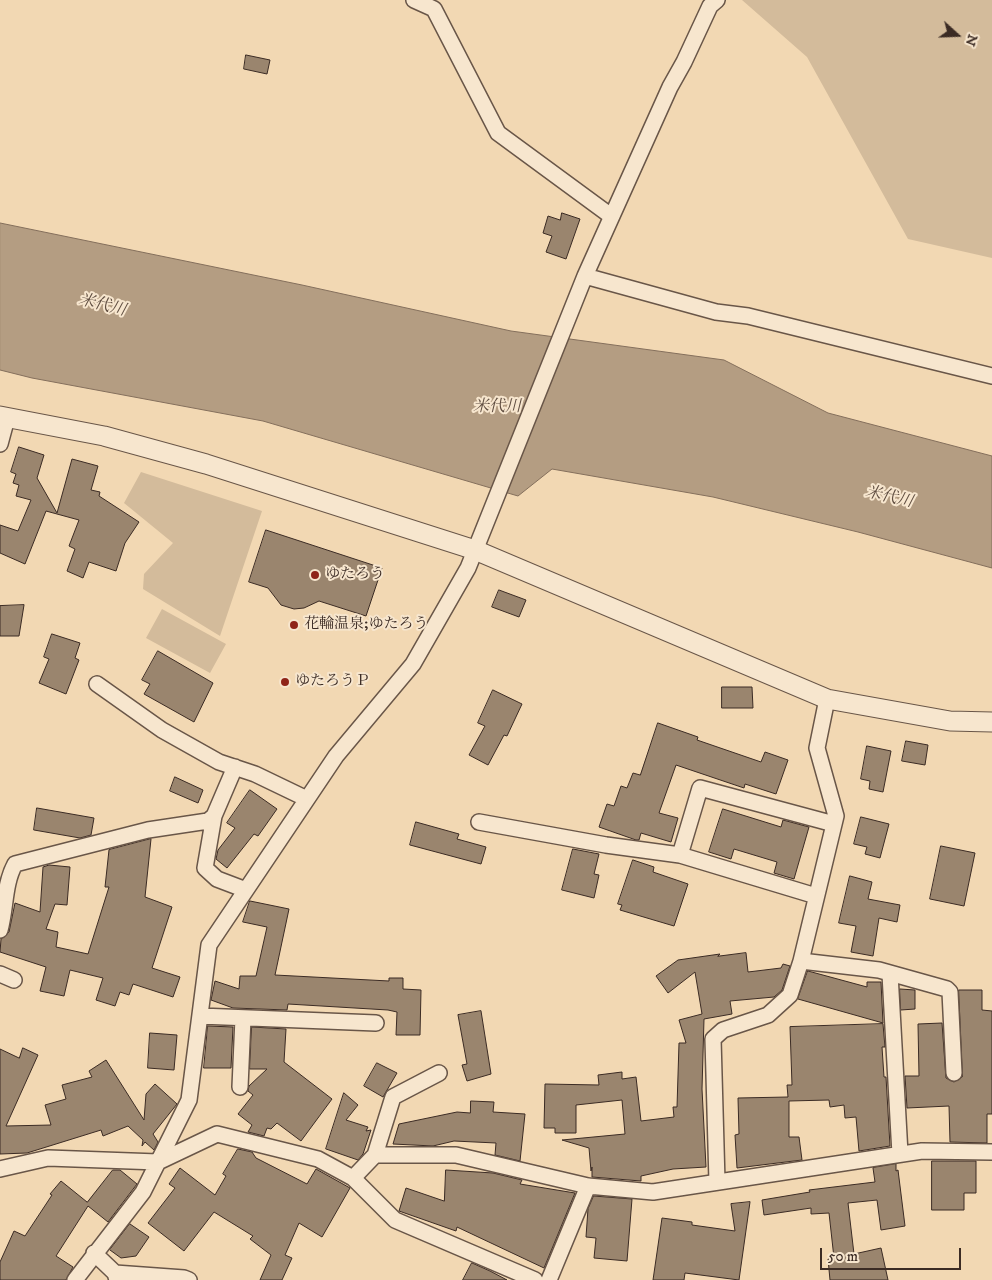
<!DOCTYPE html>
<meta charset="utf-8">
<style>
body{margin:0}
#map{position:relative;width:992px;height:1280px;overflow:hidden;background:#f2d8b3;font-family:"IM FELL DW Pica",serif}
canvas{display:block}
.north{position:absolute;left:932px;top:10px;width:50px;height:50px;-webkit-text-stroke:4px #f7e6ce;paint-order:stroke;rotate:110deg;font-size:14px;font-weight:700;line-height:20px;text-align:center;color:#3b2b24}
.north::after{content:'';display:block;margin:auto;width:18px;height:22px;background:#3b2b24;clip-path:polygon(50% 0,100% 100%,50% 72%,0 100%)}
.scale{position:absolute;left:820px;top:1248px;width:141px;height:22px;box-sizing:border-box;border:2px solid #3b2b24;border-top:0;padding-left:6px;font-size:15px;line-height:18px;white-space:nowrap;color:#3b2b24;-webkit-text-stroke:4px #f7e6ce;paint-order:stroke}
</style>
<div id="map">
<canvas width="992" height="1280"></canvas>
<div class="north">N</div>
<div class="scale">50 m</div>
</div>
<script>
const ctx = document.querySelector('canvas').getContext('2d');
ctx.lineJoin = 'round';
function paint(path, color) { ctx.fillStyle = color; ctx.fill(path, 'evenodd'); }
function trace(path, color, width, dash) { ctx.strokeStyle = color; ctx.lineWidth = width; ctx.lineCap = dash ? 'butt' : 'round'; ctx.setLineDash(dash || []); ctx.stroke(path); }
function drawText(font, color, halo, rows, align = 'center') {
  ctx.font = font + ' "IM FELL DW Pica","Noto Serif JP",serif'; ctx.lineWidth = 4; ctx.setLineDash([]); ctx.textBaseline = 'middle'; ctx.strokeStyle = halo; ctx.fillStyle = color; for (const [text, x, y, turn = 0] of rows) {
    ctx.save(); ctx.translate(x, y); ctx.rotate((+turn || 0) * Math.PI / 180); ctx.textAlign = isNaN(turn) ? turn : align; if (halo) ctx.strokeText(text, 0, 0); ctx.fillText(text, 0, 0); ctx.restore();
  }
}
const green = new Path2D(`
 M 742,0 L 992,0 L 992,258 L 908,239 L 807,57 Z
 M 141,472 L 262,511 L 220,636 L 143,589 L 144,574 L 173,543 L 124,503 Z
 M 162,609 L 226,644 L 210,673 L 146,638 Z`);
const water = new Path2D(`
 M 0,223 L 302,285 L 511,331 L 724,360 L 828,413 L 992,456 L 992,568 L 858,532 L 713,497 L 552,469 L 518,496 L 263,421 L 32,378 L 0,370 Z`);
const building = new Path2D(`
 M 246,55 L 270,60 L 267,74 L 244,69 Z
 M 562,213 L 580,219 L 566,259 L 546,252 L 552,236 L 543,233 L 548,216 L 560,220 Z
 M 19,447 L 44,455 L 37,478 L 57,513 L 72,459 L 98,466 L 91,490 L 100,492 L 99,496 L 139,522 L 125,543 L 116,571 L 89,562 L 83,578 L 67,571 L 75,549 L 69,546 L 79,520 L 46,511 L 25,564 L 0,553 L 0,525 L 18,531 L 31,500 L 16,496 L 19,485 L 13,483 L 16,474 L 11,472 Z
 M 266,530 L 382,568 L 366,616 L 319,601 L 304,608 L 294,609 L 281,605 L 268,588 L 249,582 Z
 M 499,590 L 526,600 L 519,617 L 492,607 Z
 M 24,605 L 19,636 L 0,636 L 0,606 Z
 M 52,634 L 80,643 L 75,658 L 79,660 L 66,694 L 39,683 L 49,659 L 44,657 Z
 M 158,651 L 213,683 L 194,722 L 144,694 L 150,684 L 142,680 Z
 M 722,687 L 752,687 L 753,708 L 722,708 Z
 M 493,690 L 522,704 L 507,736 L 504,735 L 488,765 L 469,755 L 485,726 L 478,723 Z
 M 658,723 L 698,737 L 697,740 L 761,762 L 765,752 L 788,760 L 776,794 L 745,784 L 744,788 L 676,765 L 659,813 L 678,818 L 671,842 L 641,833 L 639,840 L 636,840 L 599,827 L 607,804 L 614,806 L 621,786 L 627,788 L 633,773 L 640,775 Z
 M 906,741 L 928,745 L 925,765 L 902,761 Z
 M 867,746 L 891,751 L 883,792 L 869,789 L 870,781 L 861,779 Z
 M 175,777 L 203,790 L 198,803 L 170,791 Z
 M 250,790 L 277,809 L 258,836 L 254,834 L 227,868 L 216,859 L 218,850 L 235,828 L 227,823 Z
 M 37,808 L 94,818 L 91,835 L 80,838 L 34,830 Z
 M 723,809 L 781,827 L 783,820 L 809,827 L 794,879 L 774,873 L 777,862 L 734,849 L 731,859 L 709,852 Z
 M 861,817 L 889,824 L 880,858 L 865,854 L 867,847 L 854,844 Z
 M 416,822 L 459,834 L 457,839 L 486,847 L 481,864 L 410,845 Z
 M 151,839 L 145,897 L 172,907 L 152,968 L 180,977 L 173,997 L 133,984 L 129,995 L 120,992 L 115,1006 L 96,1000 L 103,978 L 70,970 L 64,996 L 40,991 L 46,967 L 0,952 L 1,939 L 9,932 L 15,903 L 40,912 L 43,867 L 49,865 L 70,867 L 67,905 L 55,904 L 46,929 L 58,932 L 56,947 L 88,954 L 109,887 L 105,887 L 109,850 Z
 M 941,846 L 975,853 L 964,906 L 930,899 Z
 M 573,849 L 599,854 L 594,874 L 599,875 L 594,898 L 562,890 Z
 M 633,860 L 654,867 L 653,872 L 688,884 L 674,926 L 620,910 L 622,905 L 618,904 Z
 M 850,876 L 872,882 L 868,899 L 900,905 L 897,922 L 879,918 L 873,956 L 851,952 L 856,926 L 839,923 Z
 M 250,901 L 289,909 L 275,975 L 389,981 L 389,978 L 403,978 L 403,989 L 421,990 L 420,1035 L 396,1035 L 397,1012 L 388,1010 L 288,1004 L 287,1010 L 233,1008 L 211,1000 L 215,981 L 239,989 L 240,976 L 256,976 L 267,927 L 243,922 Z
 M 746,953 L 748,972 L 781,968 L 783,964 L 790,966 L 782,990 L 774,997 L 730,1001 L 732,1014 L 704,1019 L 702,1089 L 706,1167 L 673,1169 L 641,1176 L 641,1181 L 592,1177 L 592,1167 L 591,1171 L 589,1148 L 562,1140 L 625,1134 L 622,1100 L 576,1105 L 576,1133 L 555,1133 L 555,1128 L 544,1128 L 545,1084 L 599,1085 L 598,1075 L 622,1072 L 622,1079 L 636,1077 L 641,1121 L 674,1117 L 673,1107 L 677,1107 L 679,1043 L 686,1043 L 679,1020 L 702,1014 L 695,972 L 668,993 L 656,976 L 678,960 L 720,954 L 718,956 Z
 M 808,971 L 867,987 L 867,982 L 881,982 L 883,1023 L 798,999 Z
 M 900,989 L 915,990 L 915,1009 L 901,1010 Z
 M 959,990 L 982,990 L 982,1010 L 992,1011 L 992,1114 L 987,1114 L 987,1143 L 950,1142 L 949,1106 L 907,1108 L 905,1076 L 919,1076 L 918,1024 L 942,1023 L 946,1078 L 954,1082 L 962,1077 Z
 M 481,1011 L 491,1074 L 467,1081 L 462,1065 L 467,1064 L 458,1015 Z
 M 883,1024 L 885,1047 L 882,1047 L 884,1077 L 886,1077 L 890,1146 L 859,1151 L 856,1117 L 845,1118 L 844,1105 L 830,1107 L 829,1100 L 789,1101 L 789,1137 L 799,1137 L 802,1160 L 737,1168 L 735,1135 L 739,1134 L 738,1098 L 788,1097 L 787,1085 L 792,1085 L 790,1027 Z
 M 208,1026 L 233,1027 L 231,1068 L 204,1068 Z
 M 252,1027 L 286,1029 L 284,1062 L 332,1099 L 301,1141 L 277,1123 L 271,1129 L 267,1128 L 264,1136 L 248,1132 L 252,1125 L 238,1114 L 253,1095 L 248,1091 L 249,1086 L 267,1069 L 250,1069 Z
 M 150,1033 L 177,1035 L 174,1070 L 148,1068 Z
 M 23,1048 L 38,1055 L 6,1126 L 51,1125 L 45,1105 L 66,1099 L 62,1085 L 92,1077 L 89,1071 L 106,1060 L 144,1120 L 146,1094 L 155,1084 L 177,1104 L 153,1134 L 158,1142 L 154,1150 L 145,1142 L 142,1146 L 143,1140 L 128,1126 L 103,1136 L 101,1130 L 27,1153 L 0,1154 L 0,1049 L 19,1058 Z
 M 377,1063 L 397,1073 L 383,1097 L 364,1086 Z
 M 344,1093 L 358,1105 L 346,1120 L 368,1127 L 366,1131 L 371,1130 L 363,1154 L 358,1160 L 326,1149 Z
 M 471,1101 L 494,1102 L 493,1112 L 525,1114 L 520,1161 L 495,1155 L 496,1143 L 454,1141 L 433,1146 L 393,1144 L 399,1124 L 457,1112 L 470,1113 Z
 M 238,1149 L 252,1152 L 256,1158 L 307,1184 L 316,1169 L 350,1188 L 322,1237 L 299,1223 L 285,1255 L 292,1258 L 282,1280 L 260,1280 L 271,1255 L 250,1239 L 253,1236 L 214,1212 L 184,1251 L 148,1223 L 175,1188 L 169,1184 L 180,1168 L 215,1195 L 226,1176 L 223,1174 Z
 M 932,1161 L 976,1161 L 976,1193 L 964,1193 L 964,1210 L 932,1210 Z
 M 896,1164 L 896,1171 L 898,1170 L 905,1226 L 881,1230 L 877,1200 L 848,1203 L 854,1254 L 881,1248 L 888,1280 L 830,1280 L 828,1259 L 834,1258 L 829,1213 L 811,1214 L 811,1208 L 764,1215 L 762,1200 L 810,1192 L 809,1190 L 875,1182 L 873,1168 Z
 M 113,1170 L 120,1170 L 137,1184 L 108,1222 L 88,1206 L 56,1256 L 73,1267 L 66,1280 L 0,1280 L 0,1262 L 14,1231 L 25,1236 L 52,1195 L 50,1194 L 61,1181 L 87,1202 Z
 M 446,1170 L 493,1173 L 522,1180 L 520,1184 L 575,1193 L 544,1268 L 457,1227 L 456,1231 L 399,1211 L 406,1188 L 444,1201 Z
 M 594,1196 L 632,1199 L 627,1261 L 594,1258 L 596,1238 L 586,1237 L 588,1209 Z
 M 750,1202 L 739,1280 L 685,1273 L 684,1280 L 653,1280 L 662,1218 L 692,1222 L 692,1225 L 735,1231 L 731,1204 Z
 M 130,1224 L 149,1237 L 136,1256 L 121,1258 L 110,1250 Z
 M 472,1263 L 490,1271 L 507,1280 L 463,1280 Z`);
const minor = new Path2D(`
 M 414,0 L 434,9 L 498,133 L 611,216
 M 585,276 L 716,312 L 748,316 L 992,376
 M 0,444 L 7,418
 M 97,684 L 162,730 L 219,762 L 255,774 L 307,799
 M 214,816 L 205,868 L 217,879 L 246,890
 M 479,822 L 606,845 L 680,855 L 816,896
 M 680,855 L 700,788 L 834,824
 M 0,930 C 6,908 4,884 15,864 L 148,830 L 208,821 L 214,816 L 235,767
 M 801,961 L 879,970 L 947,989 L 950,992 L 954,1073
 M 0,974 L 14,980
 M 890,974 L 900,1154
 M 200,1016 L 376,1023
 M 240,1087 L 243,1018
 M 375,1155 L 456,1155 L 588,1186 L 653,1192 L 922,1151 L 992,1152
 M 0,1169 L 48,1158 L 158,1162 L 217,1134 L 318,1159 L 353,1178 L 375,1155 L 393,1097 L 439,1073
 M 353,1178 L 395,1220 L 535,1280
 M 717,1182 L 713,1039 L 723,1030 L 768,1015 L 790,995 L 801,961 L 836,816 L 817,748 L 827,699
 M 94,1253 L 115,1273 L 117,1280
 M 115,1273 L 184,1278 L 189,1280
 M 75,1280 L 143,1192 L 189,1100 L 209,945 L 336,756 L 413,664 L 468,568 L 585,276 L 670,87 L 684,62 L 710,6 L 717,0
 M 549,1280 L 588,1186`);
const tertiary = new Path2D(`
 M 0,416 L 104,436 L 206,464 L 475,550 L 827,699 L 950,721 L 992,722`);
const markers = [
 [315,575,5,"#8f2418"],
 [294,625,5,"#8f2418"],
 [285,682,5,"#8f2418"]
];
const poiNames = [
 ["ゆたろう",325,575],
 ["花輪温泉;ゆたろう",304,625],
 ["ゆたろうＰ",295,682]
];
const waterNames = [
 ["米代川",102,306,14],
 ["米代川",497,408],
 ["米代川",889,498,13]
];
paint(green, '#d3bb9b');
paint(water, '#b49d82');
trace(water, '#846f5c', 1);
paint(building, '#9a856e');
trace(building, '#3b2b24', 1);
trace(minor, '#695648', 18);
trace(tertiary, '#695648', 21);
trace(minor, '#f7e6ce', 15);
trace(tertiary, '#f7e6ce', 19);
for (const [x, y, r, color] of markers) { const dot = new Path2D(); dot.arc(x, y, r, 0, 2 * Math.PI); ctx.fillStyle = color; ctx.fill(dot); trace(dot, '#f7e6ce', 2); }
drawText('15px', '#3b2b24', '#f7e6ce', poiNames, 'left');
drawText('italic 16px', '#5f4d40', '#f7e6ce', waterNames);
</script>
